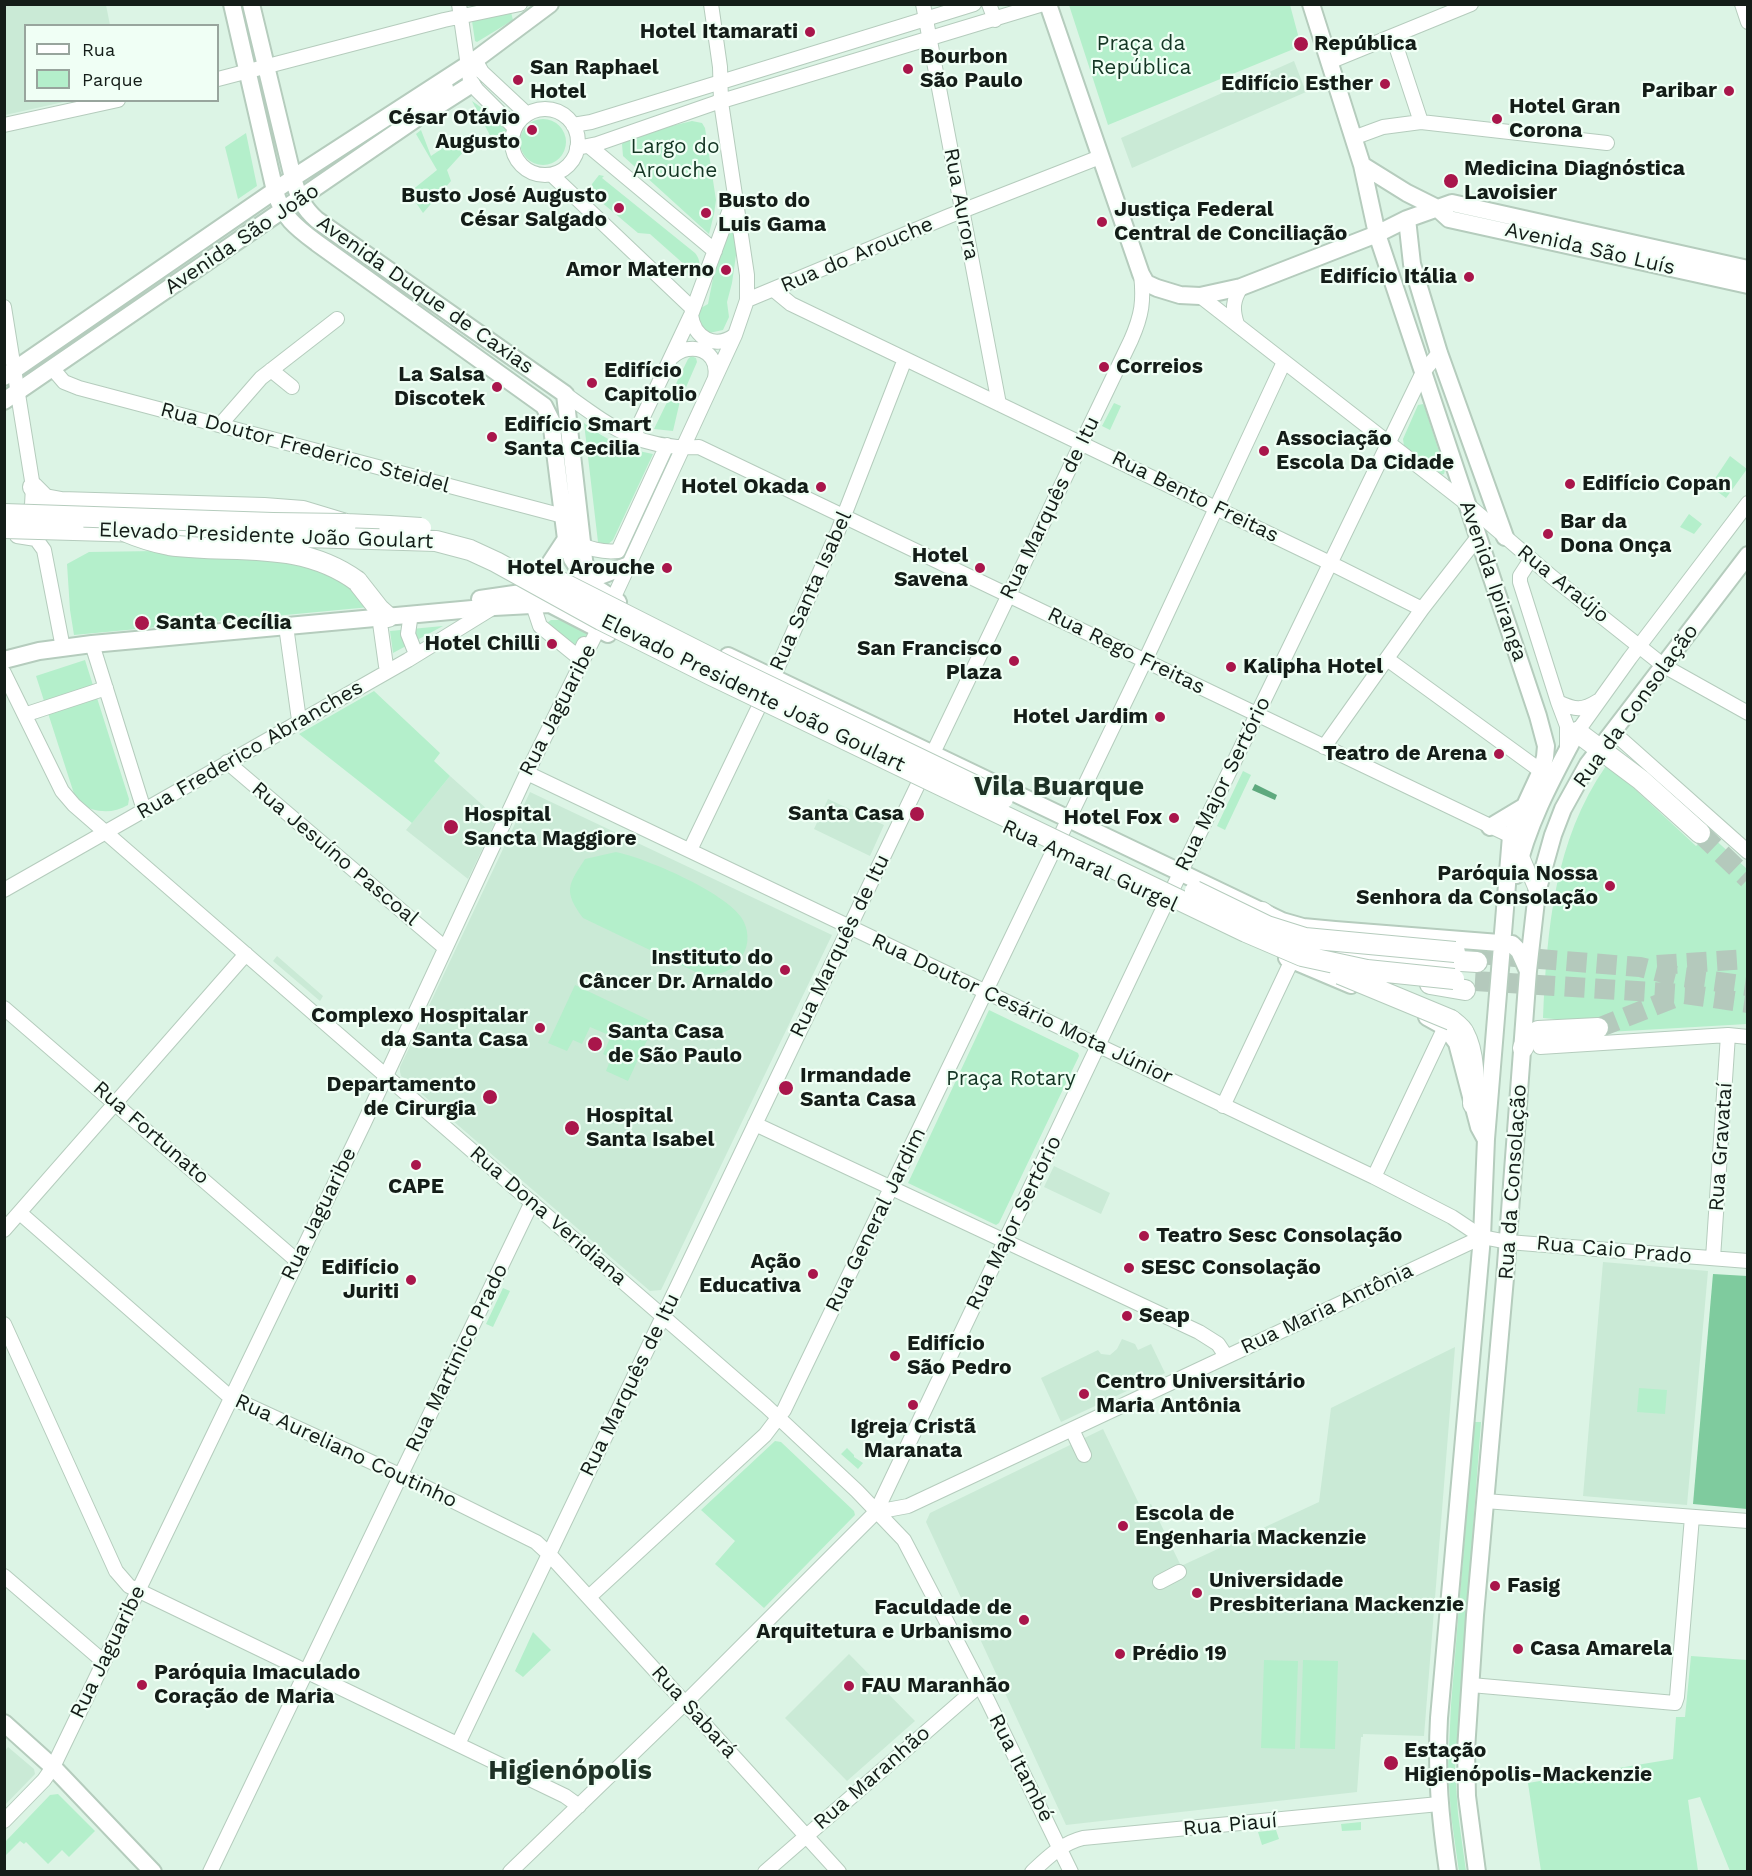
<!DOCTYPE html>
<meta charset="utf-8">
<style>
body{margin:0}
#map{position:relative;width:1752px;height:1876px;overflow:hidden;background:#dcf4e5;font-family:"Work Sans",sans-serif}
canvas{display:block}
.frame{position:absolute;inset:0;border:6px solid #141d18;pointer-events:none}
.legend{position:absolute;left:24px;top:24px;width:195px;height:78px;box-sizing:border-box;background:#f0fff5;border:2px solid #98a59d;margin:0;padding:8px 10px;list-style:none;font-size:18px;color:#141d18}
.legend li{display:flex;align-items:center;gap:12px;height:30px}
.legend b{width:30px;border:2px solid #98a59d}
</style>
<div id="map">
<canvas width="1752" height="1876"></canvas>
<div class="frame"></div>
<ul class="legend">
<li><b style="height:8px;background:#fff"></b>Rua</li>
<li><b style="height:16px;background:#b4efcb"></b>Parque</li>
</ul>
</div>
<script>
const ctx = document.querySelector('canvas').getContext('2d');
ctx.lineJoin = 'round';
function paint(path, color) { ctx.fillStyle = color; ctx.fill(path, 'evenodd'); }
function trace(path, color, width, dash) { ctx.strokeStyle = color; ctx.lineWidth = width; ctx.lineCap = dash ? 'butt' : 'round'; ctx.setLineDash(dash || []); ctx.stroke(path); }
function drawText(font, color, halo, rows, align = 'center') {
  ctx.font = font + ' "Work Sans",sans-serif'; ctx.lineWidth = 4.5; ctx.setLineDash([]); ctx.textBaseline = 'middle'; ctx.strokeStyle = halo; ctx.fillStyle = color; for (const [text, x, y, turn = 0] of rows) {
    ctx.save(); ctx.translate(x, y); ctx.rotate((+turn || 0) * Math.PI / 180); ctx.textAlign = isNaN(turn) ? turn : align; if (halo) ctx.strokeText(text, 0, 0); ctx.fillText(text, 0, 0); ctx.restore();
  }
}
const built = new Path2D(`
 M 4,5 L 106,5 L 110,25 L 26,26 L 26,100 L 68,101 L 5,115 Z
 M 1294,61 L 1306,92 L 1132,168 L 1121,138 Z
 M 450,776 L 497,818 L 468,879 L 406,830 Z
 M 530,792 L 832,935 L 661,1290 L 650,1291 L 401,1076 L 400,1072 L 400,1067 Z
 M 828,799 L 884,825 L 870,856 L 814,829 Z
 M 277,956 L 323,996 L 320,1001 L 273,961 Z
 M 1054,1166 L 1110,1193 L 1101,1214 L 1044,1187 Z
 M 1603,1262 L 1708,1271 L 1687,1505 L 1583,1496 Z
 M 1122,1339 L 1135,1344 L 1138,1350 L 1151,1344 L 1165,1373 L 1061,1422 L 1041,1378 L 1098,1350 L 1101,1354 L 1110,1355 L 1117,1349 Z
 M 1455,1347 L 1424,1736 L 1363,1734 L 1363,1737 L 1361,1737 L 1357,1792 L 1066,1825 L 926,1522 L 930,1513 L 1103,1429 L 1141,1508 L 1151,1504 L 1181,1566 L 1319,1502 L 1331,1408 Z
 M 849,1654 L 915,1721 L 847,1781 L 785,1718 Z
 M 8,1747 L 34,1769 L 35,1774 L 5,1805 L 5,1751 Z`);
const green = new Path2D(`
 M 1069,5 L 1290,5 L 1301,46 L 1108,125 Z
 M 510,8 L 513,20 L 477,42 L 475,41 L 472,21 L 473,17 Z
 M 472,101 L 510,128 L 509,147 L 495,145 Z
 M520 142a23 23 0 1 1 46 0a23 23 0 1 1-46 0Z
 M 692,121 L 702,123 L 705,128 L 716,200 L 714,214 L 709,234 L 623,156 L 622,144 L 629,136 Z
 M 421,130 L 431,156 L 462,135 L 465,146 L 467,148 L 447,170 L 451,181 L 423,213 L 408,191 L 411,191 L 437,170 L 416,134 Z
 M 246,133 L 257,186 L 238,199 L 225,147 Z
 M 599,175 L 604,176 L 602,178 L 695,253 C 703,263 700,273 688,277 L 686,266 L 650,234 L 638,233 L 594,196 L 591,191 L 592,184 Z
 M 729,229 L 736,229 L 737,248 L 732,283 L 727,302 L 729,317 L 723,330 L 709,333 L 703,330 L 695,314 L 699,309 L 708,304 L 715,268 Z
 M 691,356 L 696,358 L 697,362 L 680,401 L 673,431 L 654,429 L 688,359 Z
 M 1114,403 L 1121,406 L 1110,430 L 1102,426 Z
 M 1423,404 L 1425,408 L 1445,470 L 1444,474 L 1440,475 L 1404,446 L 1403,439 L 1418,405 Z
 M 584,423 C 605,440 627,449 653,454 L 613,540 L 607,545 L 598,542 Z
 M 1730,456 L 1747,469 L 1726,498 L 1710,486 Z
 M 1689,514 L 1702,524 L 1694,534 L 1680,527 Z
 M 156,551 L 186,557 L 274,560 L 314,565 L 351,586 L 370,607 L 74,635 L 70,610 L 67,564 L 89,552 Z
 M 551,620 L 560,620 L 589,630 L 579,650 L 544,625 Z
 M 443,626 L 393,653 L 390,631 Z
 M 85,660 L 129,799 L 128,805 C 111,815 94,812 77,803 L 36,676 Z
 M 374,691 L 440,753 L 434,761 L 450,776 L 412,823 L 299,734 Z
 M 1606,766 L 1611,767 L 1696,846 L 1709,834 L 1747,869 L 1747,1024 L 1608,1032 L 1599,1032 L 1600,1023 L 1543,1018 C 1547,930 1554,840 1606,766 Z
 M 1243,771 L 1251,775 L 1225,830 L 1217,826 Z
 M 616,852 C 646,858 724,892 741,917 C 749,928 750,945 742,956 C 731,974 719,975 700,974 L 583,918 C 563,891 568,885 585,859 Z
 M 575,985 L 655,1023 L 628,1081 L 606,1071 L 611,1058 L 603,1054 L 611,1036 L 590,1027 L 582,1044 L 573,1040 L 567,1051 L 548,1043 Z
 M 989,1010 L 1078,1053 L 1079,1056 L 999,1223 L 996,1225 L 908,1183 Z
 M 503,1288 L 510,1291 L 493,1327 L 486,1324 Z
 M 1639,1388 L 1667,1390 L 1665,1414 L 1637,1412 Z
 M 1474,1422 L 1481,1422 L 1455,1769 L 1458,1814 L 1466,1871 L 1459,1872 L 1451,1815 L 1448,1769 L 1451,1705 Z
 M 775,1441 L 781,1442 L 854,1511 L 855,1515 L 764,1608 L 715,1564 L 735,1541 L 701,1510 Z
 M 847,1448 L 854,1455 L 854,1457 L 863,1463 L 858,1469 L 841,1454 Z
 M 533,1632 L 551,1650 L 523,1677 L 515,1671 Z
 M 1691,1656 L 1747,1660 L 1747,1871 L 1730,1871 L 1700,1797 L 1688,1800 L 1698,1871 L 1541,1871 L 1528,1783 L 1673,1759 L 1676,1717 L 1685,1717 Z
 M 1264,1660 L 1298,1661 L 1295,1749 L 1261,1748 Z
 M 1303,1660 L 1338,1661 L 1335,1749 L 1300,1748 Z
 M 58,1794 L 95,1831 L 69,1857 L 62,1850 L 48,1864 L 26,1842 L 24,1844 L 20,1841 L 5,1856 L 5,1842 L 50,1795 Z
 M 1361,1822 L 1361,1830 L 1342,1831 L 1341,1824 Z
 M 1276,1830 L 1279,1839 L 1262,1845 L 1258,1832 Z`);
const forest = new Path2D(`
 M 1713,1274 L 1747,1276 L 1747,1509 L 1693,1504 Z`);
const water = new Path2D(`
 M 1255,784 L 1277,795 L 1275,800 L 1252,790 Z`);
const highwayTunnel = new Path2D(`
 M 1700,833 L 1748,879
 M 1477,954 L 1640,967 L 1676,976 L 1748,986
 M 1657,965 L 1748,959
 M 1475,981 L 1685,994 L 1748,1003
 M 1598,1028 L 1679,996`);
const minor = new Path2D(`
 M 459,4 L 470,80 L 477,90 L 515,128
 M 923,4 L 999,404
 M 989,4 L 995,20
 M 1742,4 L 1748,22
 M 1393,37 L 1421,122
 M 475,60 L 482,72 L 527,114
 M 1329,62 L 1471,4
 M 218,79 L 444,20 L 520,4
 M512 142a33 33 0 1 1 66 0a33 33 0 1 1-66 0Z
 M 4,125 L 118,100
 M 573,125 L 591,122 L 974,4
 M 1353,138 L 1383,127 L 1421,122 L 1607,143
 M 589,146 L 715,251
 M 577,148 L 597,144 L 715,103 L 1043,4
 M 552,175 L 693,309
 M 774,290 L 791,304 L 1330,563 L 1422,609
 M 1200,296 L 1467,504 L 1552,577 L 1664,666 L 1748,713
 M 747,300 L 949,216 L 1100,157
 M 4,307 L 33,487 L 32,505 L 24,522
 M 691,315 C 694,338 715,350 735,335
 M 1237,324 C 1232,309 1233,300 1241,287
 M 672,357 C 691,340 720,350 715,378
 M 52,368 L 64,382 L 79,388 L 563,516
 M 271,370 L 292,387
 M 565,394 C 611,427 639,450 699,447 L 1511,836 L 1521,854 L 1537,892
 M 220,425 L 261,378 L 337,319
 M 633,438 L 691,315 L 729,212 L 733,196
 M 17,536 L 36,539 L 44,550 L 63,648
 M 574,542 C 588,548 602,553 618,551 L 667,445
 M 1531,559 L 1520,576 L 1520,582 L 1558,702 L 1567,726 L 1567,749
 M 533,605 L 540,626 L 578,657 L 584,644
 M 410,620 L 408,634 L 414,649
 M 380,623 L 386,666
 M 286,626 L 299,720
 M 92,644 L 144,810
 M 1387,659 L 1541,771
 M 4,673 L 62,791 L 74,805 L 766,1406 L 857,1491 L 904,1540 L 988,1701 L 1071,1872
 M 1558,702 C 1575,710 1582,711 1598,701
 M 30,713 L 106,688
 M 1577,732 L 1630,658 L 1748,503
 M 1613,732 L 1748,852
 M 1324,747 L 1422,609 L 1478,537
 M 227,762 L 444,947
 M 527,773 L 1374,1177 L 1452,1217 L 1482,1237 L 1508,1242 L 1748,1261
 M 690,850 L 777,669 L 838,531 L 905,359
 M 4,890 L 408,660 L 494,607
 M 4,1008 L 296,1260
 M 1540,1047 L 1728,1035 L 1748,1037
 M 1223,1106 L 1292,960
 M 755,1124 L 1199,1332 L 1218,1344 L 1226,1356
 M 1374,1177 L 1445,1027
 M 20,1213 L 230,1397 L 417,1483 L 536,1542 L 549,1554 L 839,1872
 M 4,1230 L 246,954
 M 1713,1258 L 1728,1035
 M 4,1324 L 116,1571 L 129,1586 L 565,1796 L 579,1806
 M 1075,1436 L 1084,1455
 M 1485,1501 L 1748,1521
 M 876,1512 L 908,1506 L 1482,1237
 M 4,1576 L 104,1662
 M 1160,1582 L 1179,1572
 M 589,1597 L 765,1435 L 784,1410 L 1150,650 L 1284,362
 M 1471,1685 L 1675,1703 L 1677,1697 L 1692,1517
 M 458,1744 L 1131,340 C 1142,315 1144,301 1141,274
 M 4,1821 L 44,1780 L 53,1767 L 364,1123 L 527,773 L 613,599 L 735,335 L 747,300 L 747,275 L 721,102 L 720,67 L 711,4
 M 210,1872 L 532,1202
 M 510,1872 L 686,1702 L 876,1512 L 1173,888 L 1388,444 L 1423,372 L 1439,353
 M 765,1872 L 980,1685
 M 1032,1872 C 1047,1858 1062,1843 1083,1838 L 1439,1804`);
const major = new Path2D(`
 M 232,4 L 275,191 C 282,217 297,228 317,243 L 544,406 L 551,420 L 566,539 L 572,559 L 587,582 L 618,602
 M 251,4 L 293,178 C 298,196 303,208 317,220 L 565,394
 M 1048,4 L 1141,274 L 1146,283 L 1157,288 L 1180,295 L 1200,296 L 1241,287 L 1377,234 L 1407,219 L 1452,203 L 1748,269
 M 1311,4 L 1362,165 L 1377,234 L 1538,716 L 1546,746 L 1545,757 L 1541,771 L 1511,836 L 1486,1139 L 1482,1237 L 1439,1718 C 1436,1773 1440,1817 1448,1872
 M 436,107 L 472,84
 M 1362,165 L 1407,193 L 1437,208 L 1449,219 L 1748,285
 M 1407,219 L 1412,264 L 1439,353 L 1505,537
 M 4,377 L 293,178 L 475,60 L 550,4
 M 565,394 L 586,577
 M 4,401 L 414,120 L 445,88
 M 537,583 L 566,539
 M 581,583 L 629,565
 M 480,599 L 549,589
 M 728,656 L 1282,921 L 1303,927 L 1335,930 L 1512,944 L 1519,951 L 1528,971
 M 4,660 L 39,651 L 92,644 L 494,607 L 550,604 L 608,634
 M 1490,827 L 1525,806
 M 1516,875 C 1527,824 1553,777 1577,732
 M 1287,958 L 1351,985
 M 1427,1017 L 1445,1027 L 1457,1043 L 1479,1127 L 1485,1138
 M 4,1723 L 53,1767 L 153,1872
 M 1477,1872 L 1467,1796 L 1466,1750 L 1475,1615 L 1505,1278 L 1528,971 L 1537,892 L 1553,835 L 1563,809 L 1588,764 L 1748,555`);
const highway = new Path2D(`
 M 33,487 L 45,499 L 61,502 L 264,508 L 303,511 L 346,524 L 389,526
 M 74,530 L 242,535
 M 357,581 L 379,609 L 388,617
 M 1577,732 L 1641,780 L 1700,833
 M 1262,912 L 1287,931
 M 1328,946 L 1363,955 L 1477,962
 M 1430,984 L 1465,990
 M 1451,1020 C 1456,1024 1462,1028 1464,1033 C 1475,1053 1474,1082 1473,1104
 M 1523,1048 L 1528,1037 L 1538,1031 L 1598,1028`);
const highwayBridge = new Path2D(`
 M 4,514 L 273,523 L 346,524
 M 389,526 L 421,528
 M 4,528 L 74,530
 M 124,531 C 138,537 153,542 169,545 C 235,554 299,539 357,581
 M 242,535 L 436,541 L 470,550 L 496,562 L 601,620 L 711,675 L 1246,932 L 1302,956 L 1367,970 L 1454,979
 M 545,574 L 727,666 L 1003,799
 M 1195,891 L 1267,926 L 1305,938 L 1455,952
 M 1340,974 L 1451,1020`);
const markers = [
 [810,32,6,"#a9164b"],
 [1301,44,8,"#a9164b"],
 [908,69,6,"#a9164b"],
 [518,80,6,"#a9164b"],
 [1385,84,6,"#a9164b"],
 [1729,91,6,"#a9164b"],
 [1497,119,6,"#a9164b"],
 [532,130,6,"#a9164b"],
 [1451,181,8,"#a9164b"],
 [619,208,6,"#a9164b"],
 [706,213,6,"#a9164b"],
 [1102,222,6,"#a9164b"],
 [726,270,6,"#a9164b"],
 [1469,277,6,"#a9164b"],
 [1104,367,6,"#a9164b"],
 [592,383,6,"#a9164b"],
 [497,387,6,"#a9164b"],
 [492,437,6,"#a9164b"],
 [1264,451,6,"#a9164b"],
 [1570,484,6,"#a9164b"],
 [821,487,6,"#a9164b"],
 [1548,534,6,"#a9164b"],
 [667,568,6,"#a9164b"],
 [980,568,6,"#a9164b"],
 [142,623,8,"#a9164b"],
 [552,644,6,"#a9164b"],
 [1014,661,6,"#a9164b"],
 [1231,667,6,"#a9164b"],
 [1160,717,6,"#a9164b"],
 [1499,754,6,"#a9164b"],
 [917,814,8,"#a9164b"],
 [1174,818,6,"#a9164b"],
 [451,827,8,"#a9164b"],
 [1610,886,6,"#a9164b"],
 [785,970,6,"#a9164b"],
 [540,1028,6,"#a9164b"],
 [595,1044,8,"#a9164b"],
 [786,1088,8,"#a9164b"],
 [490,1097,8,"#a9164b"],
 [572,1128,8,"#a9164b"],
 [416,1165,6,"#a9164b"],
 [1144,1236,6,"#a9164b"],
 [1129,1268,6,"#a9164b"],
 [813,1274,6,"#a9164b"],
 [411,1280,6,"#a9164b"],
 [1127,1316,6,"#a9164b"],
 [895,1356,6,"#a9164b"],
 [1084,1394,6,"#a9164b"],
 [913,1405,6,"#a9164b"],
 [1123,1526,6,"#a9164b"],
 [1495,1586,6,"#a9164b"],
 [1197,1593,6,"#a9164b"],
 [1024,1620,6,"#a9164b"],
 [1518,1649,6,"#a9164b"],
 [1120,1654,6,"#a9164b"],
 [142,1685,6,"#a9164b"],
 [849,1686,6,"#a9164b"],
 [1391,1763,8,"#a9164b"]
];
const poiNames = [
 ["Hotel Itamarati",798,32,"right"],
 ["República",1314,44],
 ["Bourbon",920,57],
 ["São Paulo",920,81],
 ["San Raphael",530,68],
 ["Hotel",530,92],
 ["Edifício Esther",1373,84,"right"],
 ["Paribar",1717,91,"right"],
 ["Hotel Gran",1509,107],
 ["Corona",1509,131],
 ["César Otávio",520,118,"right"],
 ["Augusto",520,142,"right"],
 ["Medicina Diagnóstica",1464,169],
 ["Lavoisier",1464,193],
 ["Busto José Augusto",607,196,"right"],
 ["César Salgado",607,220,"right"],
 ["Busto do",718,201],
 ["Luis Gama",718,225],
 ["Justiça Federal",1114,210],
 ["Central de Conciliação",1114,234],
 ["Amor Materno",714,270,"right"],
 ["Edifício Itália",1457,277,"right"],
 ["Correios",1116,367],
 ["Edifício",604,371],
 ["Capitolio",604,395],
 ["La Salsa",485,375,"right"],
 ["Discotek",485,399,"right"],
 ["Edifício Smart",504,425],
 ["Santa Cecilia",504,449],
 ["Associação",1276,439],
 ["Escola Da Cidade",1276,463],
 ["Edifício Copan",1582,484],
 ["Hotel Okada",809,487,"right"],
 ["Bar da",1560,522],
 ["Dona Onça",1560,546],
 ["Hotel",968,556,"right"],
 ["Savena",968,580,"right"],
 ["Hotel Arouche",655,568,"right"],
 ["Santa Cecília",156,623],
 ["Hotel Chilli",540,644,"right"],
 ["San Francisco",1002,649,"right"],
 ["Plaza",1002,673,"right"],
 ["Kalipha Hotel",1243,667],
 ["Hotel Jardim",1148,717,"right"],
 ["Teatro de Arena",1487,754,"right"],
 ["Santa Casa",904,814,"right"],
 ["Hospital",464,815],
 ["Sancta Maggiore",464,839],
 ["Hotel Fox",1162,818,"right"],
 ["Paróquia Nossa",1598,874,"right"],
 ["Senhora da Consolação",1598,898,"right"],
 ["Instituto do",773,958,"right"],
 ["Câncer Dr. Arnaldo",773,982,"right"],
 ["Complexo Hospitalar",528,1016,"right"],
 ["da Santa Casa",528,1040,"right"],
 ["Santa Casa",608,1032],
 ["de São Paulo",608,1056],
 ["Irmandade",800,1076],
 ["Santa Casa",800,1100],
 ["Departamento",476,1085,"right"],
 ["de Cirurgia",476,1109,"right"],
 ["Hospital",586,1116],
 ["Santa Isabel",586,1140],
 ["CAPE",416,1187,"center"],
 ["Teatro Sesc Consolação",1156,1236],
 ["Ação",801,1262,"right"],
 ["Educativa",801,1286,"right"],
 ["Edifício",399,1268,"right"],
 ["Juriti",399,1292,"right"],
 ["SESC Consolação",1141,1268],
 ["Seap",1139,1316],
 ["Edifício",907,1344],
 ["São Pedro",907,1368],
 ["Centro Universitário",1096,1382],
 ["Maria Antônia",1096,1406],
 ["Igreja Cristã",913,1427,"center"],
 ["Maranata",913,1451,"center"],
 ["Escola de",1135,1514],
 ["Engenharia Mackenzie",1135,1538],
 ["Universidade",1209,1581],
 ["Presbiteriana Mackenzie",1209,1605],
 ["Fasig",1507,1586],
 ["Faculdade de",1012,1608,"right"],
 ["Arquitetura e Urbanismo",1012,1632,"right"],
 ["Casa Amarela",1530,1649],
 ["Prédio 19",1132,1654],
 ["Paróquia Imaculado",154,1673],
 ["Coração de Maria",154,1697],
 ["FAU Maranhão",861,1686],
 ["Estação",1404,1751],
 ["Higienópolis-Mackenzie",1404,1775]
];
const parkNames = [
 ["Praça da",1141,44],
 ["República",1141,68],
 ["Largo do",675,147],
 ["Arouche",675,171],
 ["Praça Rotary",1011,1079]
];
const streetNames = [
 ["Rua Aurora",961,204,79],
 ["Avenida São João",242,239,-34],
 ["Avenida São Luís",1590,249,13],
 ["Rua do Arouche",857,255,-23],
 ["Avenida Duque de Caxias",425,295,35],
 ["Rua Doutor Frederico Steidel",305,448,15],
 ["Rua Bento Freitas",1195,497,26],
 ["Rua Marquês de Itu",1050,508,-64],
 ["Elevado Presidente João Goulart",266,536,2],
 ["Avenida Ipiranga",1493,581,71],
 ["Rua Araújo",1563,584,39],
 ["Rua Santa Isabel",811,591,-66],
 ["Rua Rego Freitas",1126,651,26],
 ["Elevado Presidente João Goulart",753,693,26],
 ["Rua da Consolação",1636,706,-54],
 ["Rua Jaguaribe",558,710,-63],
 ["Rua Frederico Abranches",250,750,-30],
 ["Rua Major Sertório",1223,784,-64],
 ["Rua Jesuíno Pascoal",335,854,40],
 ["Rua Amaral Gurgel",1090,866,25],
 ["Rua Marquês de Itu",840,946,-64],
 ["Rua Doutor Cesário Mota Júnior",1022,1009,25],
 ["Rua Fortunato",151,1133,41],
 ["Rua Gravataí",1721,1147,-86],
 ["Rua da Consolação",1513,1182,-86],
 ["Rua Jaguaribe",319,1214,-64],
 ["Rua Dona Veridiana",548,1216,41],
 ["Rua General Jardim",876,1220,-64],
 ["Rua Major Sertório",1014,1223,-64],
 ["Rua Caio Prado",1614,1250,5],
 ["Rua Maria Antônia",1327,1309,-25],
 ["Rua Martinico Prado",457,1358,-64],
 ["Rua Marquês de Itu",630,1385,-64],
 ["Rua Aureliano Coutinho",346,1451,25],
 ["Rua Jaguaribe",108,1652,-64],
 ["Rua Sabará",694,1712,48],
 ["Rua Itambé",1021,1768,63],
 ["Rua Maranhão",872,1778,-41],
 ["Rua Piauí",1230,1825,-5]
];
const districtNames = [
 ["Vila Buarque",1059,787],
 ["Higienópolis",570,1771]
];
paint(built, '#caead6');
paint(green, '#b4efcb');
paint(forest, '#7fcb9e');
paint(water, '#5ea97e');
trace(highwayTunnel, '#b4c9bc', 20, [20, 10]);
trace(minor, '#b5ccbd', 16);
trace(major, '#b5ccbd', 20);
trace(highway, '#b5ccbd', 22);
trace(minor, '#fff', 14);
trace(major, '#fff', 16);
trace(highway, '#fff', 20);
trace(highwayBridge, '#b5ccbd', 22, []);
trace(highwayBridge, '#fff', 20);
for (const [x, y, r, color] of markers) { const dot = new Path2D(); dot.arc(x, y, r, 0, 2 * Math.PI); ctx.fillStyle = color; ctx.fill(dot); trace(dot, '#f0fff5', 2); }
drawText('bold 21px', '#141d18', '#f0fff5', poiNames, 'left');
drawText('21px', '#143624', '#f0fff5', parkNames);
drawText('21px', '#141d18', '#f0fff5', streetNames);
drawText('bold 27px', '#1e3226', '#f0fff5', districtNames);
</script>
